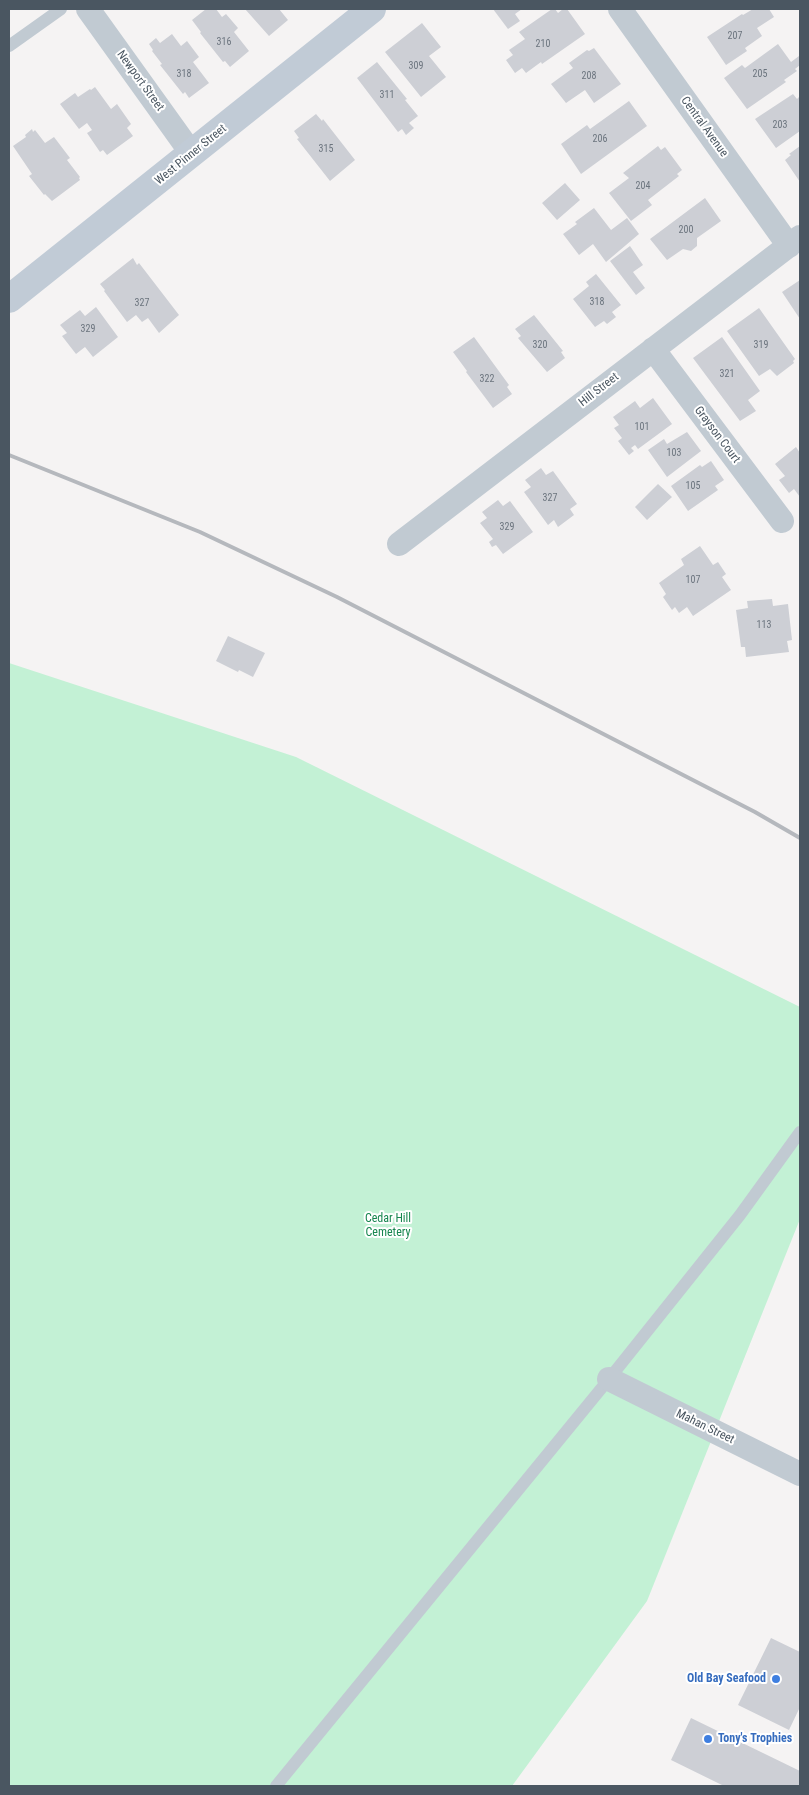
<!DOCTYPE html>
<style>
body{margin:0}
#map{position:relative;width:809px;height:1795px;overflow:hidden;background:#f5f3f3;font-family:"Roboto Condensed",sans-serif}
canvas{display:block}
.frame{position:absolute;inset:0;border:10px solid #4a5661;pointer-events:none}
</style>
<div id="map">
<canvas width="809" height="1795"></canvas>
<div class="frame"></div>
</div>
<script>
const ctx = document.querySelector('canvas').getContext('2d');
ctx.lineJoin = 'round';
function paint(path, color) { ctx.fillStyle = color; ctx.fill(path, 'evenodd'); }
function trace(path, color, width, dash) { ctx.strokeStyle = color; ctx.lineWidth = width; ctx.lineCap = dash ? 'butt' : 'round'; ctx.setLineDash(dash || []); ctx.stroke(path); }
function drawText(font, color, halo, rows, align = 'center') {
  ctx.font = font + ' "Roboto Condensed",sans-serif'; ctx.lineWidth = 4; ctx.setLineDash([]); ctx.textBaseline = 'middle'; ctx.strokeStyle = halo; ctx.fillStyle = color; for (const [text, x, y, turn = 0] of rows) {
    ctx.save(); ctx.translate(x, y); ctx.rotate((+turn || 0) * Math.PI / 180); ctx.textAlign = isNaN(turn) ? turn : align; if (halo) ctx.strokeText(text, 0, 0); ctx.fillText(text, 0, 0); ctx.restore();
  }
}
const green = new Path2D(`
 M 9,663 L 296,757 L 800,1007 L 800,1219 L 647,1601 L 512,1786 L 9,1786 Z`);
const building = new Path2D(`
 M 206,9 L 216,9 L 222,17 L 226,14 L 238,28 L 234,32 L 249,51 L 230,67 L 225,61 L 223,62 L 200,33 L 201,32 L 192,20 Z
 M 245,9 L 279,9 L 288,20 L 269,36 Z
 M 493,9 L 522,9 L 515,14 L 520,21 L 508,29 Z
 M 552,9 L 555,9 L 558,13 L 563,9 L 567,9 L 585,34 L 542,64 L 541,62 L 526,73 L 522,68 L 515,73 L 506,60 L 513,55 L 509,50 L 525,39 L 519,32 Z
 M 753,9 L 769,9 L 774,17 L 757,28 L 762,36 L 745,48 L 747,51 L 726,65 L 707,37 L 742,14 L 743,15 Z
 M 422,23 L 441,47 L 429,56 L 446,77 L 421,97 L 385,52 Z
 M 172,34 L 181,46 L 187,41 L 199,57 L 193,62 L 209,83 L 189,98 L 185,92 L 183,94 L 160,65 L 162,64 L 152,51 L 153,50 L 149,44 L 156,38 L 160,43 Z
 M 778,44 L 791,62 L 799,56 L 800,65 L 795,69 L 797,71 L 784,80 L 786,82 L 747,109 L 724,78 L 742,65 L 745,68 Z
 M 594,48 L 621,84 L 594,103 L 585,90 L 566,103 L 551,84 L 573,68 L 569,63 L 587,50 L 589,51 Z
 M 377,62 L 407,99 L 405,100 L 418,116 L 409,123 L 414,128 L 406,135 L 402,129 L 398,132 L 357,78 Z
 M 95,87 L 111,109 L 117,104 L 131,124 L 127,128 L 133,136 L 107,155 L 103,150 L 100,152 L 87,133 L 92,130 L 87,123 L 79,129 L 60,104 L 75,93 L 78,97 L 90,89 L 91,90 Z
 M 793,94 L 797,99 L 800,96 L 800,131 L 776,148 L 755,119 Z
 M 629,101 L 647,126 L 581,174 L 561,144 L 587,125 L 590,129 Z
 M 316,114 L 322,121 L 323,119 L 355,160 L 330,181 L 297,139 L 299,138 L 294,131 Z
 M 32,129 L 33,132 L 35,130 L 45,143 L 54,137 L 70,158 L 67,160 L 80,177 L 79,178 L 80,180 L 52,201 L 45,194 L 44,195 L 29,176 L 32,174 L 13,146 L 26,137 L 25,135 Z
 M 658,146 L 661,150 L 665,147 L 682,170 L 677,174 L 679,176 L 648,200 L 652,205 L 631,221 L 609,193 L 629,178 L 623,173 Z
 M 800,146 L 800,182 L 785,160 L 791,155 L 789,154 Z
 M 565,183 L 580,200 L 557,220 L 542,203 Z
 M 705,198 L 721,221 L 697,238 L 697,246 L 691,251 L 683,249 L 667,260 L 650,239 Z
 M 594,208 L 611,230 L 627,218 L 639,234 L 606,262 L 593,244 L 579,255 L 563,234 L 577,224 L 575,222 Z
 M 630,246 L 643,265 L 633,272 L 645,288 L 636,295 L 610,261 Z
 M 133,258 L 137,265 L 139,263 L 179,315 L 159,333 L 148,318 L 142,322 L 136,315 L 127,322 L 104,291 L 105,290 L 100,284 Z
 M 596,274 L 621,305 L 612,312 L 616,317 L 607,324 L 604,321 L 595,327 L 573,299 L 589,286 L 586,282 Z
 M 800,280 L 800,319 L 782,292 Z
 M 96,307 L 118,337 L 93,357 L 85,347 L 76,354 L 62,336 L 67,333 L 60,325 L 80,310 L 85,316 Z
 M 759,308 L 795,359 L 793,361 L 794,363 L 777,376 L 770,369 L 759,376 L 727,331 Z
 M 534,315 L 563,351 L 561,352 L 565,358 L 547,372 L 518,338 L 521,336 L 515,329 Z
 M 474,337 L 509,385 L 507,387 L 512,394 L 493,408 L 466,372 L 467,371 L 453,352 Z
 M 722,337 L 760,391 L 748,400 L 756,411 L 740,421 L 693,358 Z
 M 653,398 L 672,424 L 638,449 L 635,445 L 631,448 L 634,451 L 629,455 L 618,441 L 622,438 L 614,428 L 619,425 L 613,417 L 635,401 L 640,408 Z
 M 687,432 L 701,451 L 667,477 L 648,450 L 664,439 L 667,444 Z
 M 796,447 L 800,453 L 800,497 L 794,489 L 789,493 L 779,480 L 785,476 L 775,464 Z
 M 711,461 L 724,480 L 715,486 L 718,490 L 688,511 L 671,486 L 700,465 L 702,467 Z
 M 541,468 L 546,475 L 553,471 L 577,504 L 570,509 L 574,515 L 558,527 L 554,520 L 548,525 L 524,492 L 531,487 L 525,480 Z
 M 658,484 L 672,497 L 647,520 L 635,507 Z
 M 498,500 L 503,506 L 510,501 L 533,532 L 503,554 L 496,545 L 492,547 L 489,542 L 493,539 L 480,523 L 487,518 L 482,512 Z
 M 700,546 L 713,565 L 718,562 L 726,574 L 722,577 L 731,590 L 693,616 L 687,607 L 679,613 L 675,607 L 672,610 L 663,597 L 666,594 L 659,583 L 684,565 L 681,559 Z
 M 772,599 L 773,606 L 788,604 L 792,640 L 787,641 L 789,652 L 746,657 L 745,647 L 741,647 L 736,610 L 748,608 L 747,601 Z
 M 228,636 L 265,653 L 253,677 L 239,670 L 238,672 L 216,661 Z
 M 771,1638 L 800,1652 L 800,1707 L 789,1730 L 738,1705 Z
 M 691,1718 L 800,1771 L 800,1786 L 724,1786 L 671,1760 Z`);
const service = new Path2D(`
 M 9,46 L 61,9
 M 276,1786 L 609,1379 L 740,1215 L 800,1132`);
const minor = new Path2D(`
 M 88,9 L 192,154
 M 620,9 L 789,246
 M 653,349 L 782,521
 M 399,544 L 800,237
 M 609,1379 L 800,1474`);
const secondary = new Path2D(`
 M 9,299 L 372,9`);
const rail = new Path2D(`
 M 9,455 L 200,532 L 337,597 L 755,812 L 800,838`);
const markers = [
 [776,1679,5,"#3f7fe0"],
 [708,1739,5,"#3f7fe0"]
];
const numberNames = [
 ["207",735,36],
 ["316",224,42],
 ["210",543,44],
 ["309",416,66],
 ["318",184,74],
 ["205",760,74],
 ["208",589,76],
 ["311",387,95],
 ["203",780,125],
 ["206",600,139],
 ["315",326,149],
 ["204",643,186],
 ["200",686,230],
 ["318",597,302],
 ["327",142,303],
 ["329",88,329],
 ["320",540,345],
 ["319",761,345],
 ["321",727,374],
 ["322",487,379],
 ["101",642,427],
 ["103",674,453],
 ["105",693,486],
 ["327",550,498],
 ["329",507,527],
 ["107",693,580],
 ["113",764,625]
];
const streetNames = [
 ["Newport Street",140,81,54],
 ["Central Avenue",704,127,54],
 ["West Pinner Street",191,155,-39],
 ["Hill Street",599,390,-38],
 ["Grayson Court",717,435,53],
 ["Mahan Street",705,1427,26]
];
const parkNames = [
 ["Cedar Hill",388,1219],
 ["Cemetery",388,1233]
];
const shopNames = [
 ["Old Bay Seafood",766,1679],
 ["Tony's Trophies",718,1739,"left"]
];
paint(green, '#c3f1d5');
paint(building, '#cdcfd5');
trace(service, '#c1cad2', 12);
trace(minor, '#c1cad2', 24);
trace(secondary, '#c1cbd6', 28);
trace(rail, '#b5b8bd', 4);
for (const [x, y, r, color] of markers) { const dot = new Path2D(); dot.arc(x, y, r, 0, 2 * Math.PI); ctx.fillStyle = color; ctx.fill(dot); trace(dot, '#fff', 2); }
drawText('10px', '#6b747e', null, numberNames);
drawText('12px', '#4a5661', '#fff', streetNames);
drawText('12px', '#17864f', '#fff', parkNames);
drawText('bold 12px', '#366cbe', '#fff', shopNames, 'right');
</script>
